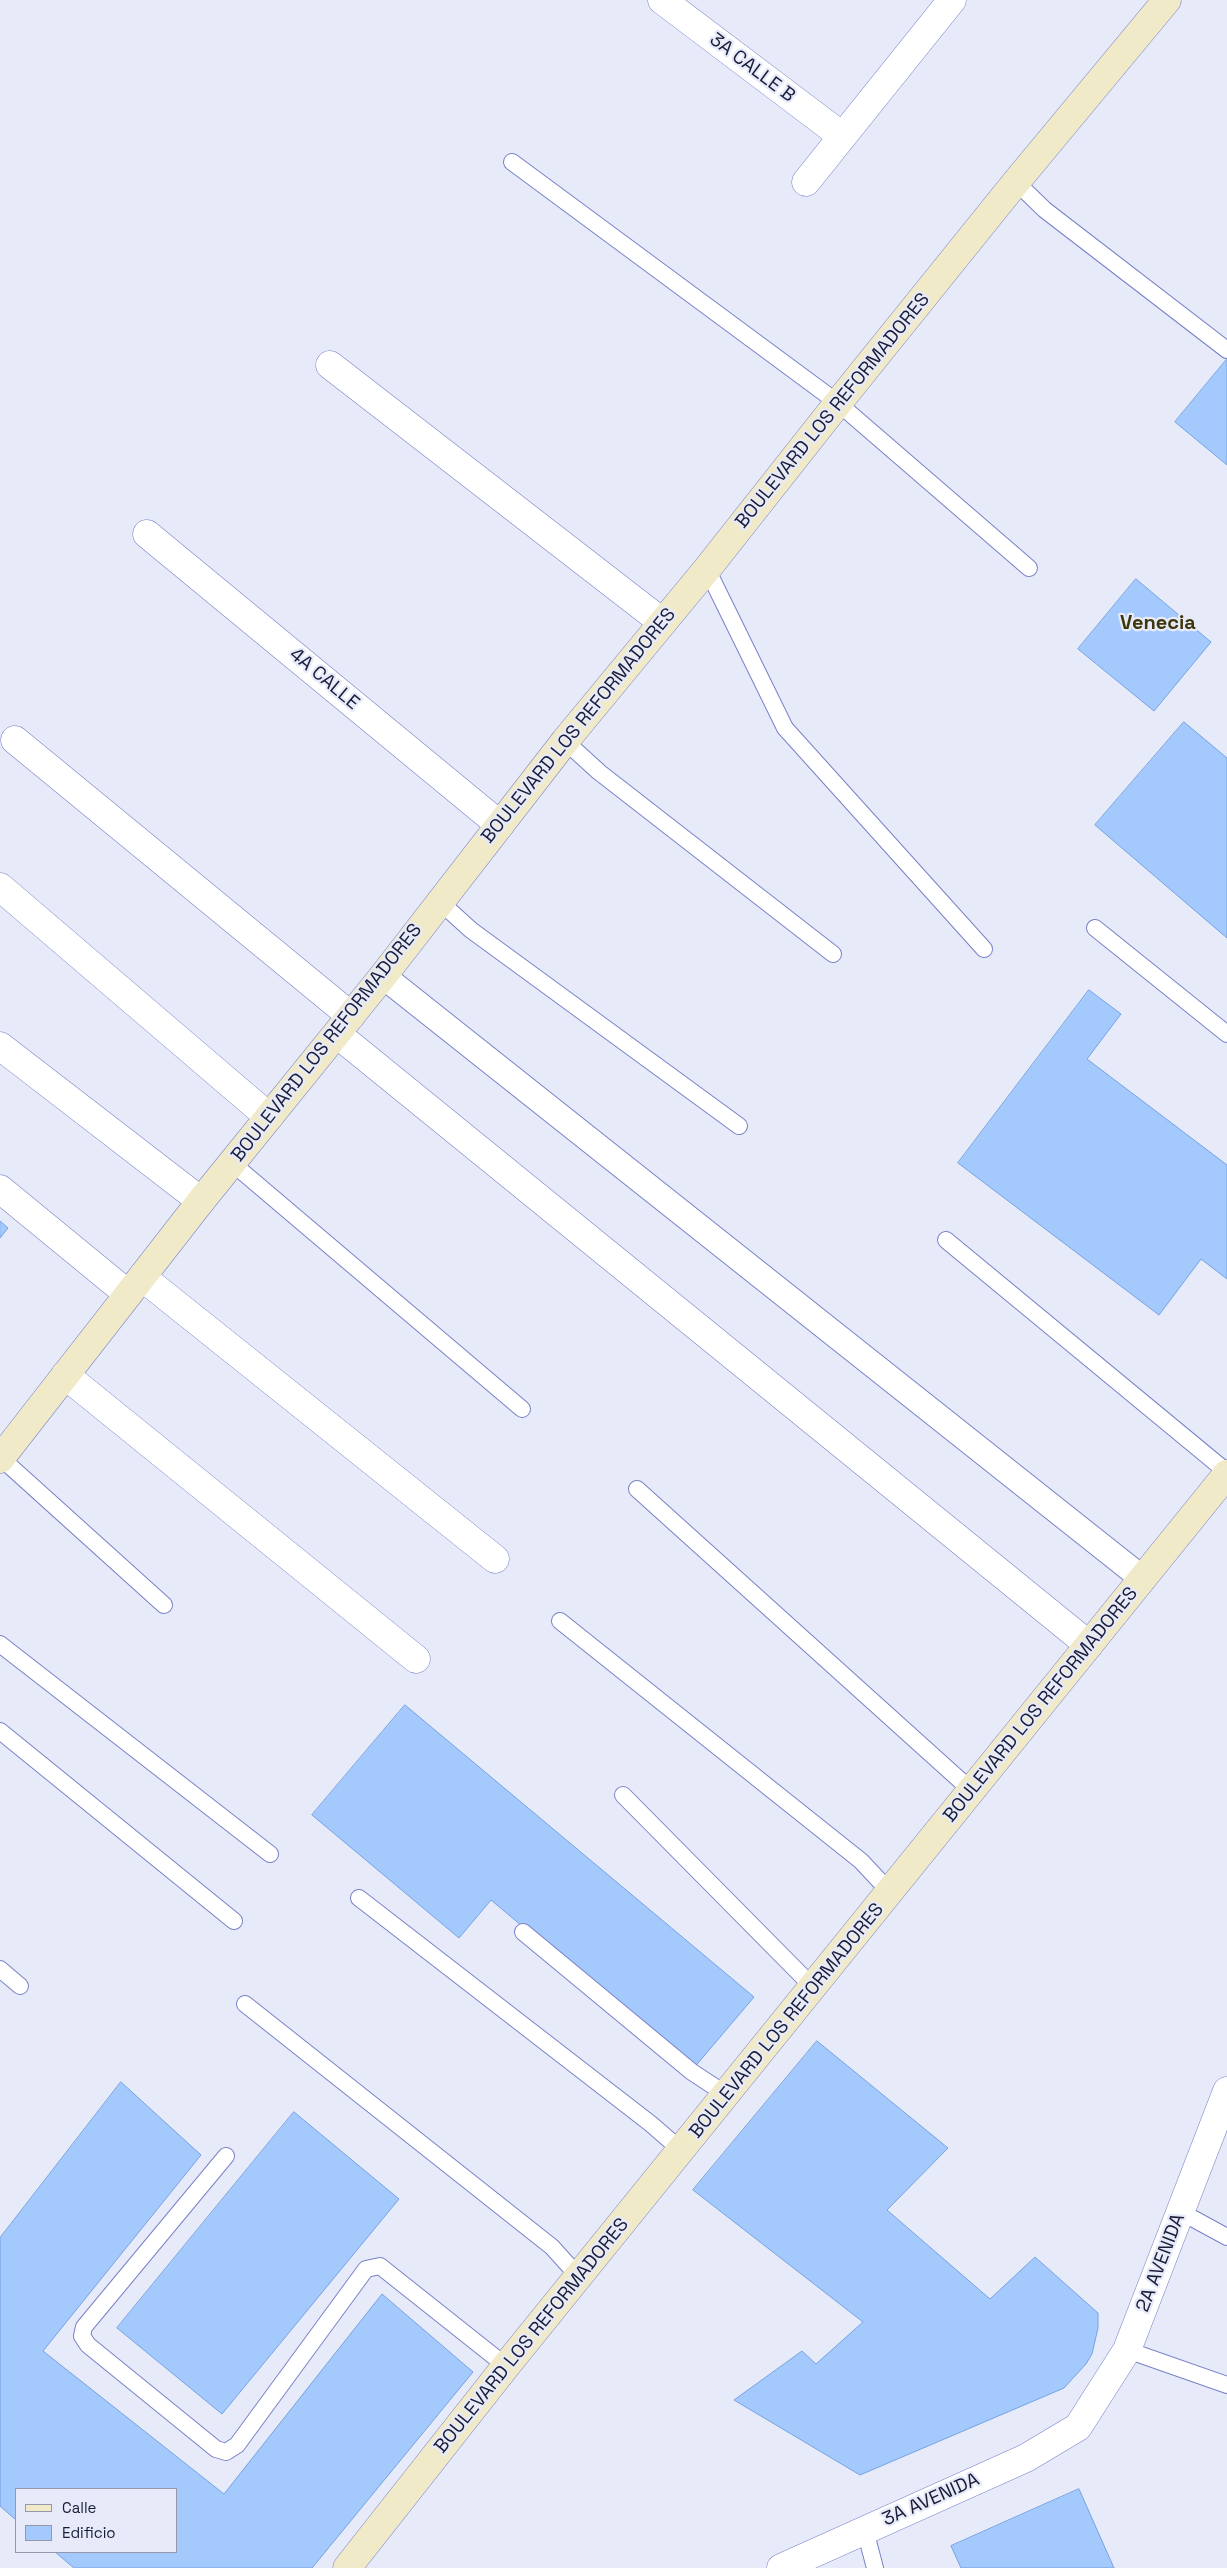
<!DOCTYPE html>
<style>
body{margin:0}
#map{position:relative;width:1227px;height:2568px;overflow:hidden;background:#e7eaf9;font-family:"Space Grotesk",sans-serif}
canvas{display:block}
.legend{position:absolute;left:15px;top:2488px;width:162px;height:65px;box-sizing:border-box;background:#e7eaf9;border:1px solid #9598ab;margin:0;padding:6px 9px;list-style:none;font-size:15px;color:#191c37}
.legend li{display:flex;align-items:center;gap:10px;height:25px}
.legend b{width:25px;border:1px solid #9598ab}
</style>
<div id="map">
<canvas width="1227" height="2568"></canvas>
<ul class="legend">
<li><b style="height:6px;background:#f1eac9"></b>Calle</li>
<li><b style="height:14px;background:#a4c9fd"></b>Edificio</li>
</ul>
</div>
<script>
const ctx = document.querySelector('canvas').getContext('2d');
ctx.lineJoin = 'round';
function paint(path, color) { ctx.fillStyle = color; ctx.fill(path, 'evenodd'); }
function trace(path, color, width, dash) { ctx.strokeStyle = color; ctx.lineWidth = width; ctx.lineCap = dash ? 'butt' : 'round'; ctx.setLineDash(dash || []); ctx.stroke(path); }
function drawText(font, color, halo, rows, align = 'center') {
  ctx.font = font + ' "Space Grotesk",sans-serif'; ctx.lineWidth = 4.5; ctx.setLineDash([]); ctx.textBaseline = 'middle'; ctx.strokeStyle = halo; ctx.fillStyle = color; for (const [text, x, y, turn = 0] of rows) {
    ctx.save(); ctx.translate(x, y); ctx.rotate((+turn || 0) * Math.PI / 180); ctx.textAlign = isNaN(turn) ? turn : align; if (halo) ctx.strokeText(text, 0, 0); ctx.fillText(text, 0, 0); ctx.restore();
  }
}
const building = new Path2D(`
 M 1227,359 L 1227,465 L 1175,422 Z
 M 1136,579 L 1211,642 L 1154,711 L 1078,649 Z
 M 1184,722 L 1227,758 L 1227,938 L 1095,825 Z
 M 1089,990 L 1121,1014 L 1087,1059 L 1227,1165 L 1227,1279 L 1201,1259 L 1159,1315 L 958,1163 Z
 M 0,1221 L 8,1228 L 0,1238 Z
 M 405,1705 L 754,1997 L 693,2069 L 491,1900 L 459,1938 L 312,1815 Z
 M 817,2041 L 948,2148 L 887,2210 L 990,2299 L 1035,2257 L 1098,2313 L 1098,2328 L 1092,2354 L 1086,2364 L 1064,2388 L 860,2475 L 734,2400 L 802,2351 L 816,2364 L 863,2322 L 693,2190 Z
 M 121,2082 L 201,2155 L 43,2351 L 224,2494 L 382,2294 L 473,2372 L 312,2568 L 74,2568 L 55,2552 L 176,2552 L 176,2489 L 16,2489 L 16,2520 L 0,2506 L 0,2238 Z
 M 294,2112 L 399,2199 L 222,2414 L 117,2328 Z
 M 1079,2489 L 1114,2568 L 961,2568 L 951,2546 Z`);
const service = new Path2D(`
 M 512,162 L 838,403 L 1029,568
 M 1016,182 L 1045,210 L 1227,350
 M 707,569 L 785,728 L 984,949
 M 565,741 L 599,772 L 833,954
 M 439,901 L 471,930 L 739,1126
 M 1095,928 L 1227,1034
 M 232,1163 L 522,1409
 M 946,1240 L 1227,1472
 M 1,1458 L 164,1605
 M 637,1489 L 972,1791
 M 560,1621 L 861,1861 L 890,1892
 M 0,1644 L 270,1854
 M 0,1731 L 234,1921
 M 623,1795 L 813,1987
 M 359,1898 L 651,2124 L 682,2151
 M 523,1932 L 692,2072 L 727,2095
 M 0,1969 L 20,1986
 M 245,2004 L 552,2247 L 579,2277
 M 226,2156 L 84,2327 L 82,2336 L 88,2345 L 216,2449 L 226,2452 L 237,2445 L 366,2269 L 380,2266 L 506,2366
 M 1181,2212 L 1227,2237
 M 1127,2350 L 1227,2385
 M 865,2530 L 875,2568`);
const pedestrian = new Path2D(`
 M 383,976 L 1143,1579`);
const minor = new Path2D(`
 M 662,0 L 842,136
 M 806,182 L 952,0
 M 330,365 L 662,622
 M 147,534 L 500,825
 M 15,740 L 351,1016
 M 0,887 L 269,1117
 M 337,1034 L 1089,1645
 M 0,1046 L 201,1201
 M 0,1189 L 128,1294
 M 142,1277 L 495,1559
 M 65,1375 L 416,1659
 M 781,2568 L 1026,2458 L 1078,2427 L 1127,2350 L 1227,2091`);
const secondary = new Path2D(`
 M 0,1459 L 201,1201 L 383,976 L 565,741 L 707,569 L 838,403 L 1016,182 L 1167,0
 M 347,2568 L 506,2366 L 1227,1474`);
const streetNames = [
 ["3A CALLE B",752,68,37],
 ["BOULEVARD LOS REFORMADORES",833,411,-51],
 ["4A CALLE",324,679,40],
 ["BOULEVARD LOS REFORMADORES",579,726,-51],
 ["BOULEVARD LOS REFORMADORES",327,1043,-52],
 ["BOULEVARD LOS REFORMADORES",1041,1705,-51],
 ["BOULEVARD LOS REFORMADORES",787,2021,-51],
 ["2A AVENIDA",1161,2263,-69],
 ["BOULEVARD LOS REFORMADORES",532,2336,-51],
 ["3A AVENIDA",931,2500,-24]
];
const neighbourhoodNames = [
 ["Venecia",1158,624]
];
paint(building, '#a4c9fd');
trace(building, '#75a2e1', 1);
trace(service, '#7982c7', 18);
trace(pedestrian, '#7982c7', 27);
trace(minor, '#7982c7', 29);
trace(secondary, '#7982c7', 29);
trace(service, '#fff', 16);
trace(pedestrian, '#fff', 25);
trace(minor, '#fff', 28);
trace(secondary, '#f1eac9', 28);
drawText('19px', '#191c37', '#e7eaf9', streetNames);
drawText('bold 20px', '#3f370c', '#e7eaf9', neighbourhoodNames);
</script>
